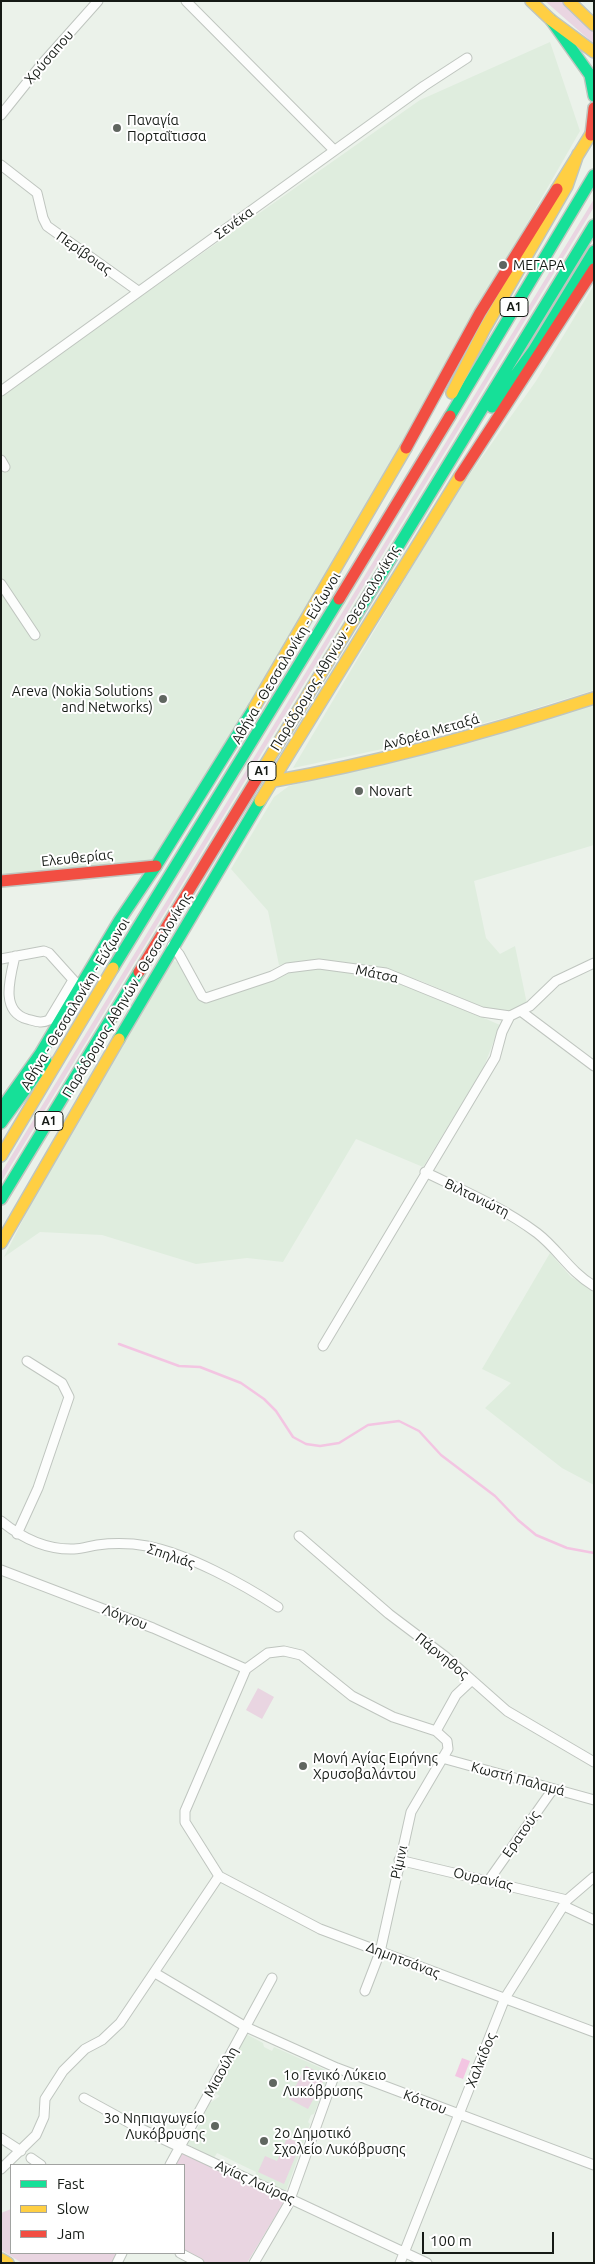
<!DOCTYPE html>
<meta charset="utf-8">
<style>
body{margin:0}
#map{position:relative;width:595px;height:2264px;overflow:hidden;background:#ebf2ea;font-family:Ubuntu,sans-serif}
canvas{display:block}
.frame{position:absolute;inset:0;border:2px solid #151a15;pointer-events:none}
.legend{position:absolute;left:10px;top:2164px;width:175px;height:90px;box-sizing:border-box;background:#fff;border:1px solid #a1a3a1;margin:0;padding:6px 9px;list-style:none;font-size:15px;color:#151a15}
.legend li{display:flex;align-items:center;gap:10px;height:25px}
.legend b{width:25px;border:1px solid #a1a3a1}
.scale{position:absolute;left:422px;top:2232px;width:132px;height:22px;box-sizing:border-box;border:2px solid #151a15;border-top:0;padding-left:6px;font-size:15px;line-height:18px;white-space:nowrap;color:#151a15;-webkit-text-stroke:4px #fff;paint-order:stroke}
</style>
<div id="map">
<canvas width="595" height="2264"></canvas>
<div class="frame"></div>
<ul class="legend">
<li><b style="height:6px;background:#16e098"></b>Fast</li>
<li><b style="height:6px;background:#ffcf43"></b>Slow</li>
<li><b style="height:6px;background:#f24e42"></b>Jam</li>
</ul>
<div class="scale">100 m</div>
</div>
<script>
const ctx = document.querySelector('canvas').getContext('2d');
ctx.lineJoin = 'round';
function paint(path, color) { ctx.fillStyle = color; ctx.fill(path, 'evenodd'); }
function trace(path, color, width, dash) { ctx.strokeStyle = color; ctx.lineWidth = width; ctx.lineCap = dash ? 'butt' : 'round'; ctx.setLineDash(dash || []); ctx.stroke(path); }
function drawText(font, color, halo, rows, align = 'center') {
  ctx.font = font + ' Ubuntu,sans-serif'; ctx.lineWidth = 4; ctx.setLineDash([]); ctx.textBaseline = 'middle'; ctx.strokeStyle = halo; ctx.fillStyle = color; for (const [text, x, y, turn = 0] of rows) {
    ctx.save(); ctx.translate(x, y); ctx.rotate((+turn || 0) * Math.PI / 180); ctx.textAlign = isNaN(turn) ? turn : align; if (halo) ctx.strokeText(text, 0, 0); ctx.fillText(text, 0, 0); ctx.restore();
  }
}
const built = new Path2D(`
 M 550,42 L 580,131 L 297,624 L 146,872 L 1,886 L 1,395 L 420,100 Z
 M 594,285 L 594,690 L 507,717 L 387,748 L 293,768 L 453,498 L 536,381 Z
 M 594,702 L 594,845 L 474,881 L 486,938 L 500,954 L 515,946 L 527,1004 L 508,1011 L 487,1009 L 421,981 L 390,971 L 315,961 L 279,965 L 268,911 L 231,869 L 274,797 L 289,786 Z
 M 172,960 L 179,963 L 197,997 L 204,1002 L 275,978 L 286,970 L 320,967 L 394,979 L 500,1025 L 483,1069 L 423,1167 L 356,1139 L 283,1262 L 247,1258 L 196,1264 L 102,1235 L 40,1232 L 4,1257 L 39,1188 L 168,963 Z
 M 550,1253 L 571,1277 L 594,1289 L 594,1485 L 562,1468 L 485,1408 L 511,1383 L 482,1369 Z
 M 246,2034 L 263,2043 L 264,2047 L 272,2051 L 274,2047 L 330,2072 L 314,2114 L 311,2115 L 308,2122 L 310,2124 L 286,2191 L 255,2176 L 256,2172 L 217,2153 L 214,2158 L 187,2144 L 195,2129 L 197,2129 L 200,2124 L 209,2104 L 220,2096 L 215,2093 Z`);
const green = new Path2D(`
 M 545,1 L 562,1 L 594,30 L 594,44 Z
 M 594,199 L 594,207 L 1,1182 L 1,1173 Z
 M 258,1688 L 274,1697 L 262,1719 L 246,1710 Z
 M 306,2066 L 326,2076 L 308,2109 L 289,2099 Z
 M 287,2138 L 301,2143 L 284,2184 L 258,2172 L 265,2156 L 277,2161 Z
 M 181,2150 L 285,2200 L 247,2263 L 206,2263 L 184,2251 L 184,2165 L 173,2165 Z
 M 11,2209 L 11,2253 L 117,2253 L 112,2263 L 22,2263 L 1,2250 L 1,2213 Z`);
const water = new Path2D(`
 M 462,2058 L 470,2061 L 463,2079 L 455,2076 Z`);
const stream = new Path2D(`
 M 119,1344 L 179,1366 L 200,1367 L 241,1383 L 264,1399 L 276,1411 L 293,1437 L 306,1444 L 320,1446 L 339,1443 L 368,1425 L 399,1421 L 419,1431 L 441,1455 L 495,1496 L 518,1520 L 536,1535 L 567,1548 L 594,1553`);
const street = new Path2D(`
 M 186,1 L 334,150
 M 1,115 L 41,65 L 98,1
 M 1,165 L 37,193 L 43,218 L 47,226 L 138,291
 M 1,391 L 424,86 L 467,58
 M 1,460 L 5,467
 M 1,584 L 35,635
 M 172,946 L 179,954 L 202,996 L 206,998 L 272,976 L 287,968 L 319,964 L 386,973 L 482,1012 L 510,1016 L 530,1006 L 556,981 L 594,963
 M 15,956 C 10,978 0,1011 27,1019 C 35,1021 41,1024 49,1020 L 73,980
 M 1,959 L 44,951 L 49,953 L 76,983
 M 522,1012 L 594,1066
 M 425,1172 C 464,1191 502,1207 537,1233 C 558,1249 570,1272 594,1286
 M 323,1346 L 495,1058 L 502,1032 L 510,1016
 M 1,1521 C 23,1539 46,1550 74,1549 C 82,1549 90,1546 97,1545 C 113,1543 130,1543 147,1546 C 188,1554 243,1584 278,1607
 M 17,1534 L 38,1488 L 69,1397 L 62,1383 L 27,1361
 M 299,1536 L 389,1614 L 446,1657 L 507,1711 L 594,1762
 M 1,1570 L 153,1628 L 246,1669
 M 436,1731 L 456,1695 L 472,1680
 M 442,1758 L 594,1800
 M 399,1860 L 567,1900
 M 219,1876 L 320,1929 L 594,2032
 M 489,1880 L 553,1789
 M 564,1906 L 594,1920
 M 155,1973 L 246,2027 L 337,2068 L 594,2165
 M 84,2098 L 135,2126 L 427,2263
 M 1,2138 L 21,2151
 M 31,2158 L 41,2165
 M 170,2165 L 272,1978
 M 1,2169 L 36,2135 L 44,2117 L 45,2099 L 63,2071 L 85,2049 L 102,2040 L 120,2023 L 219,1876 L 185,1822 L 185,1811 L 246,1669 L 268,1653 L 284,1651 L 301,1655 L 352,1696 L 393,1717 L 436,1731 L 447,1741 L 448,1749 L 411,1812 L 380,1952 L 365,1991
 M 180,2253 L 199,2263
 M 117,2263 L 122,2253
 M 254,2263 L 288,2205 L 337,2068
 M 400,2263 L 505,1998 L 567,1900 L 594,1877`);
const fast = new Path2D(`
 M 551,20 L 590,75 L 594,96
 M 492,407 L 533,351 L 594,251
 M 450,416 L 594,175
 M 354,619 L 594,225
 M 113,968 L 339,599
 M 119,1039 L 260,801
 M 1,1109 L 40,1054 L 119,921 L 156,866 L 254,708
 M 1,1123 L 46,1061
 M 1,1199 L 139,972`);
const slow = new Path2D(`
 M 531,1 L 551,20 L 594,52
 M 569,1 L 594,25
 M 557,189 L 594,129
 M 452,393 L 484,330 L 567,186 L 578,154
 M 254,708 L 406,448
 M 256,780 L 354,619
 M 274,781 C 383,762 489,732 594,698
 M 260,801 L 460,476
 M 1,1156 L 113,968
 M 1,1243 L 119,1039
 M 1,2259 L 8,2263`);
const jam = new Path2D(`
 M 591,135 L 594,108
 M 406,448 L 480,313 L 557,189
 M 460,476 L 594,269
 M 339,599 L 450,416
 M 1,881 L 156,866
 M 139,972 L 256,780`);
const markers = [
 [117,128,5,"#606660"],
 [503,265,5,"#606660"],
 [163,699,5,"#606660"],
 [359,791,5,"#606660"],
 [303,1766,5,"#606660"],
 [273,2083,5,"#606660"],
 [215,2126,5,"#606660"],
 [264,2141,5,"#606660"]
];
const shields = [
 [514,307,28],
 [262,771,28],
 [49,1121,28]
];
const shieldNames = [
 ["Α1",514,307],
 ["Α1",262,771],
 ["Α1",49,1121]
];
const streetNames = [
 ["Χρύσαπου",49,57,-49],
 ["Σενέκα",234,223,-36],
 ["Περίβοιας",84,253,35],
 ["Παράδρομος Αθηνών - Θεσσαλονίκης",335,648,-59],
 ["Αθήνα - Θεσσαλονίκη - Εύζωνοι",286,658,-59],
 ["Ανδρέα Μεταξά",431,732,-16],
 ["Ελευθερίας",77,858,-6],
 ["Μάτσα",377,974,12],
 ["Παράδρομος Αθηνών - Θεσσαλονίκης",127,995,-59],
 ["Αθήνα - Θεσσαλονίκη - Εύζωνοι",75,1004,-59],
 ["Βιλτανιώτη",477,1198,26],
 ["Σπηλιάς",171,1556,19],
 ["Λόγγου",125,1617,21],
 ["Πάρνηθος",442,1656,39],
 ["Κωστή Παλαμά",518,1779,15],
 ["Ερατούς",521,1834,-55],
 ["Ρίμινι",399,1862,-77],
 ["Ουρανίας",483,1879,13],
 ["Δημητσάνας",403,1960,21],
 ["Χαλκίδος",481,2060,-68],
 ["Μιαούλη",221,2072,-61],
 ["Κόττου",425,2102,21],
 ["Αγίας Λαύρας",255,2182,25]
];
const poiNames = [
 ["Παναγία",127,120],
 ["Πορταΐτισσα",127,136],
 ["ΜΕΓΑΡΑ",513,265],
 ["Areva (Nokia Solutions",153,691,"right"],
 ["and Networks)",153,707,"right"],
 ["Novart",369,791],
 ["Μονή Αγίας Ειρήνης",313,1758],
 ["Χρυσοβαλάντου",313,1774],
 ["1ο Γενικό Λύκειο",283,2075],
 ["Λυκόβρυσης",283,2091],
 ["3ο Νηπιαγωγείο",205,2118,"right"],
 ["Λυκόβρυσης",205,2134,"right"],
 ["2ο Δημοτικό",274,2133],
 ["Σχολείο Λυκόβρυσης",274,2149]
];
paint(built, '#dfedde');
paint(green, '#e9d5e1');
paint(water, '#f3c5e2');
trace(stream, '#f3c5e2', 2.5);
trace(street, '#bfc5bf', 11);
trace(fast, '#bfc5bf', 14);
trace(slow, '#bfc5bf', 14);
trace(jam, '#bfc5bf', 14);
trace(street, '#fcfdfc', 9);
trace(fast, '#16e098', 11);
trace(slow, '#ffcf43', 11);
trace(jam, '#f24e42', 11);
for (const [x, y, r, color] of markers) { const dot = new Path2D(); dot.arc(x, y, r, 0, 2 * Math.PI); ctx.fillStyle = color; ctx.fill(dot); trace(dot, '#fff', 2); }
for (const [x, y, w] of shields) { const box = new Path2D(); box.roundRect(x - w / 2, y - 9.5, w, 19, 4); ctx.fillStyle = '#fff'; ctx.fill(box); trace(box, '#151a15', 1); }
drawText('bold 12px', '#151a15', null, shieldNames);
drawText('14px', '#151a15', '#fff', streetNames);
drawText('14px', '#151a15', '#fff', poiNames, 'left');
</script>
